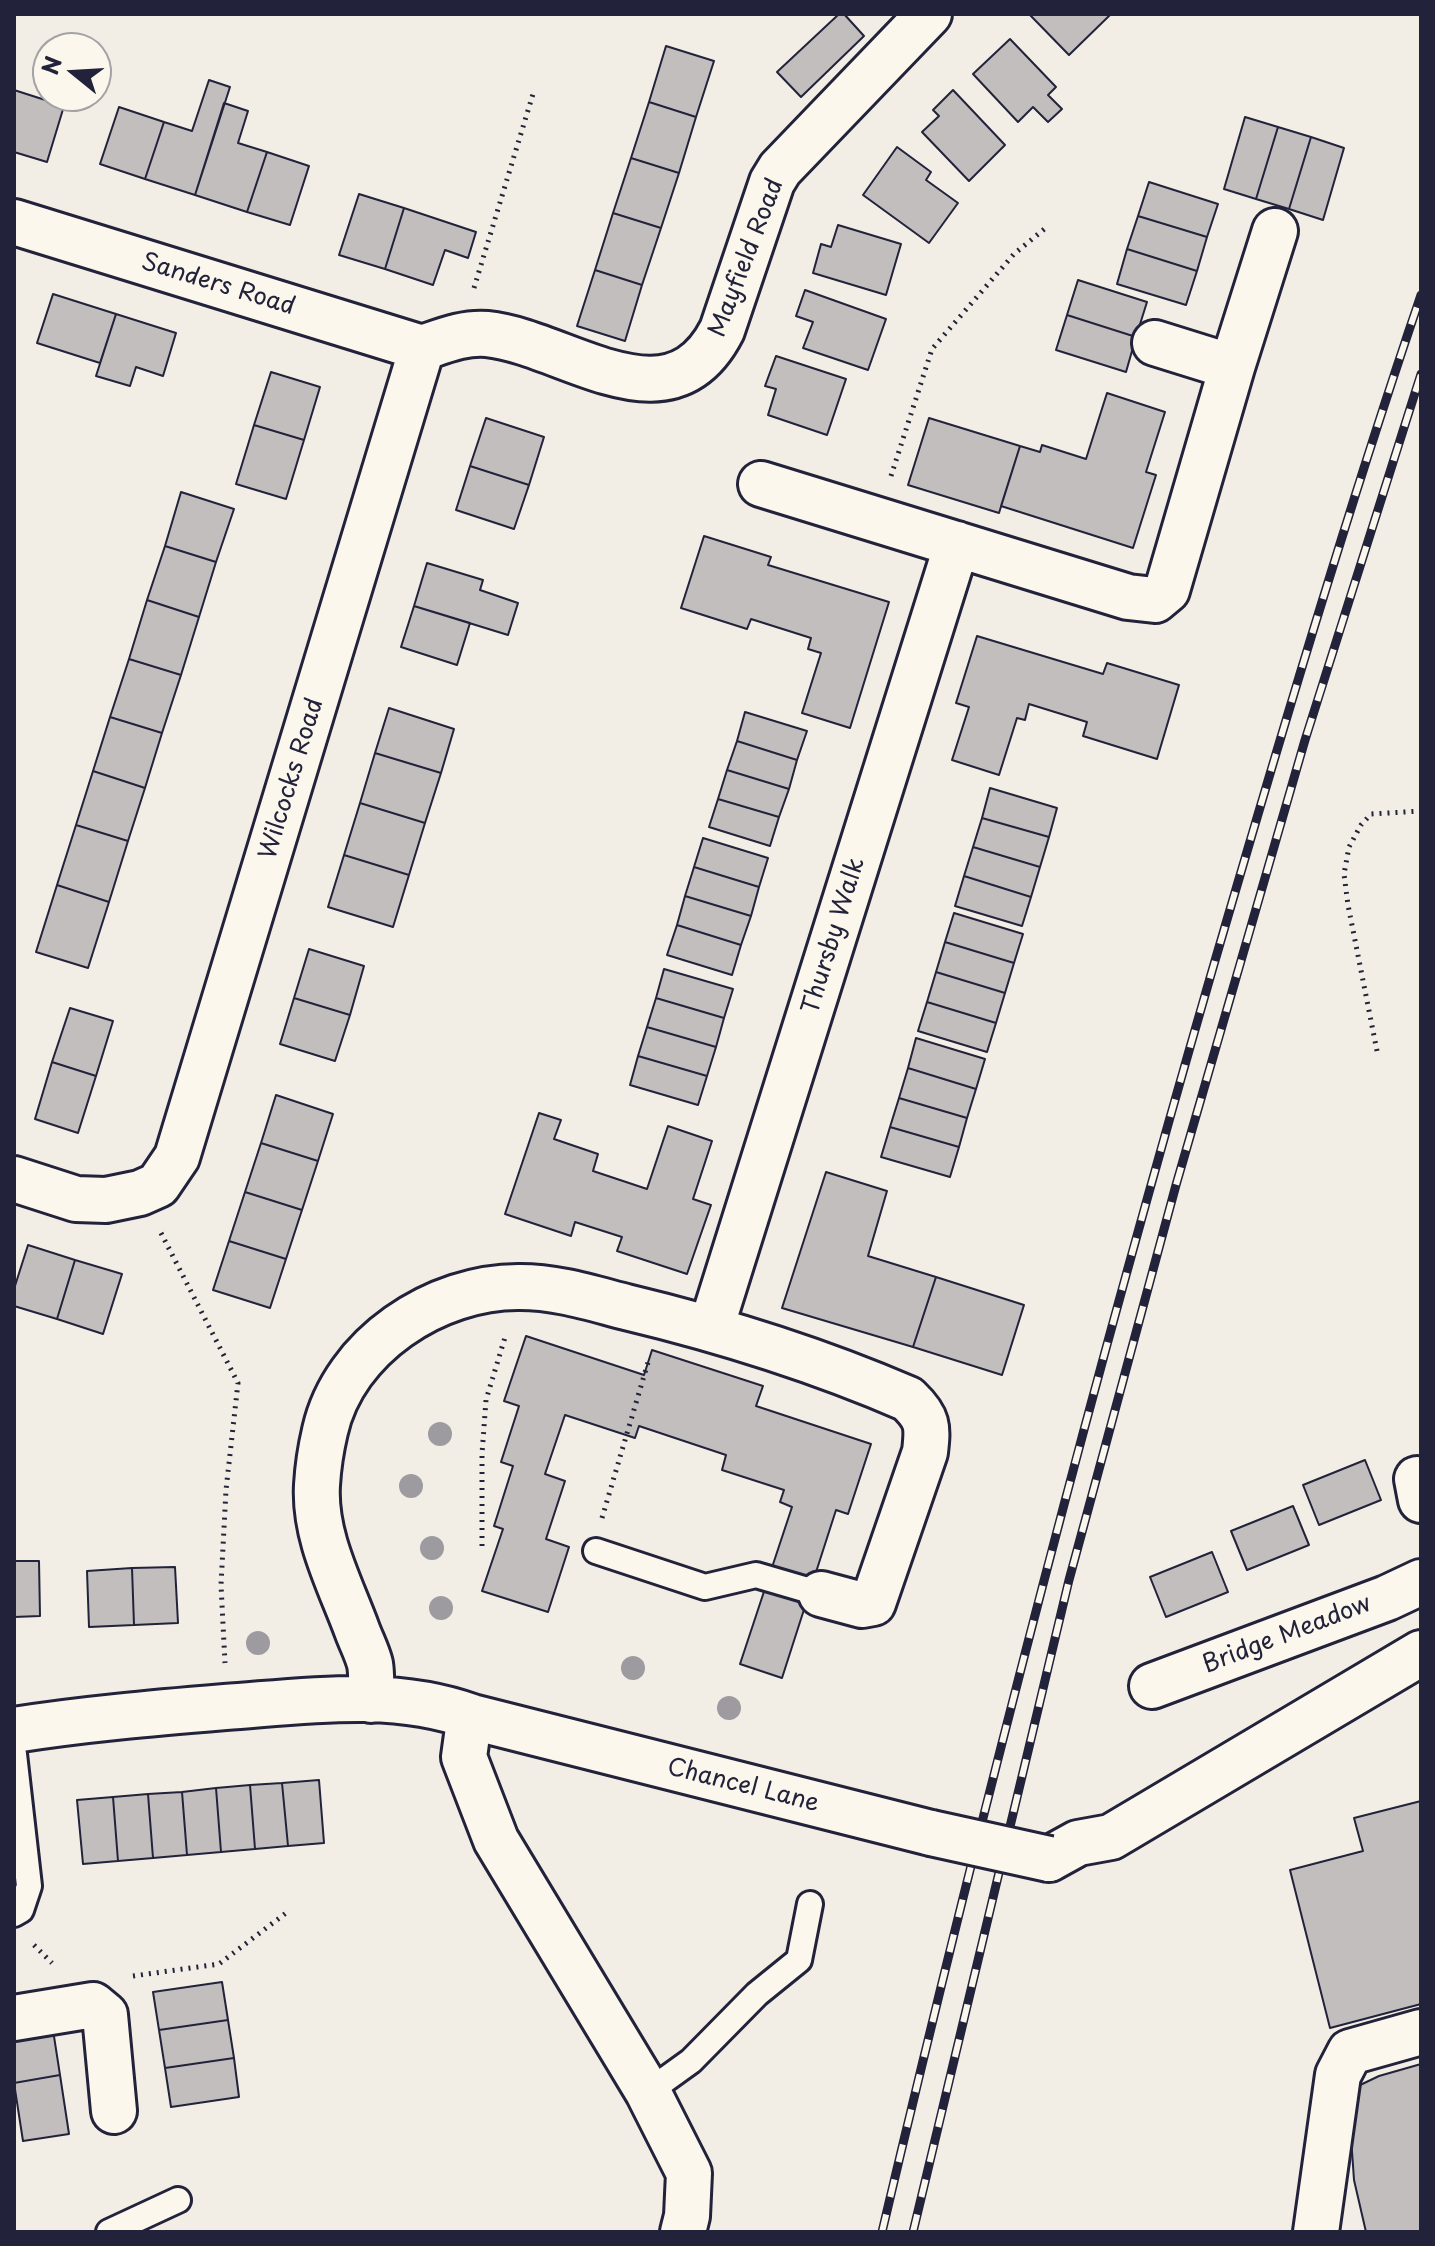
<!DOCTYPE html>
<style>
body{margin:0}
#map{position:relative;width:1435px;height:2246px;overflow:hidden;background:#f2eee5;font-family:"Playpen Sans",sans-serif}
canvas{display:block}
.frame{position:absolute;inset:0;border:16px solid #22223b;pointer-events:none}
.north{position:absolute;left:32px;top:32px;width:80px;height:80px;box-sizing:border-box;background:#fbf7ec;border:2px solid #a4a2a5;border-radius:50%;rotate:288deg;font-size:22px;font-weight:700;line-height:32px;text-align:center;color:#22223b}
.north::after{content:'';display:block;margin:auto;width:28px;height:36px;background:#22223b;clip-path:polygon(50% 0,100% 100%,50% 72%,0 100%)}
</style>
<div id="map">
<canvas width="1435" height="2246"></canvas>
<div class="frame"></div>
<div class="north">N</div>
</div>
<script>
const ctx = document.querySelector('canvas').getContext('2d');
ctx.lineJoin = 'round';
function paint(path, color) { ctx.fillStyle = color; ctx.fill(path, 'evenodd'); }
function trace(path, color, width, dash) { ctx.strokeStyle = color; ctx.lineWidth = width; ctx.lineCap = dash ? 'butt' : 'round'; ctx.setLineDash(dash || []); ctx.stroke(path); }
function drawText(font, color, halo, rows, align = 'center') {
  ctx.font = font + ' "Playpen Sans",sans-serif'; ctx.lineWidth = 6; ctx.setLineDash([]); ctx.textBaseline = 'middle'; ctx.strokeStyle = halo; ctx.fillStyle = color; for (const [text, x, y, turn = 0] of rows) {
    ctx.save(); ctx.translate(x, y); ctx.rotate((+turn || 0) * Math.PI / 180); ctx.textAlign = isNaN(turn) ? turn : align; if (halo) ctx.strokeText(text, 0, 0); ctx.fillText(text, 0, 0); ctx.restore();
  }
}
const building = new Path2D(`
 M 839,14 L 844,14 L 864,36 L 801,97 L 777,72 Z
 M 1029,14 L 1111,14 L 1069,55 Z
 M 1010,39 L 1056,87 L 1048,95 L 1062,109 L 1048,122 L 1033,107 L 1018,122 L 973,74 Z
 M 666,46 L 714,61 L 696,117 L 649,102 Z
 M 209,80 L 230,87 L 195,195 L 145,179 L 164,122 L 192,131 Z
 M 14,90 L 64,106 L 47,162 L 14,152 Z
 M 953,90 L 1005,145 L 969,181 L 922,132 L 939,116 L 933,110 Z
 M 649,102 L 696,117 L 679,173 L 631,158 Z
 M 224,103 L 248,111 L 238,143 L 267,152 L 247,212 L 195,195 Z
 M 119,107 L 164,122 L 145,179 L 100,164 Z
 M 1245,117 L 1278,127 L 1256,199 L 1224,189 Z
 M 1278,127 L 1311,137 L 1289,209 L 1256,199 Z
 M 1311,137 L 1344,148 L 1323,220 L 1289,209 Z
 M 897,147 L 931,172 L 926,180 L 958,203 L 929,243 L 863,195 Z
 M 267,152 L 309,166 L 290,225 L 247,212 Z
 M 631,158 L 679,173 L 661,228 L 613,213 Z
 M 1149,182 L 1218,204 L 1207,237 L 1138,216 Z
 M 359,194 L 404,208 L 385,269 L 339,255 Z
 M 404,208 L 476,232 L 468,258 L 445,250 L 433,285 L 385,269 Z
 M 613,213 L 661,228 L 642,285 L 595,270 Z
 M 1138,216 L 1207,237 L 1197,271 L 1127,249 Z
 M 838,225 L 901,244 L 886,295 L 813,273 L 821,244 L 831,247 Z
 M 1127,249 L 1197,271 L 1186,305 L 1117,284 Z
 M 595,270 L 642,285 L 625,341 L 577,326 Z
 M 1078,280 L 1147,302 L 1136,337 L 1067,315 Z
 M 805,290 L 886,319 L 868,370 L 803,348 L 813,322 L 796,316 Z
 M 53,294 L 116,314 L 100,363 L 37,343 Z
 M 116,314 L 176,333 L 163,376 L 136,367 L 130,386 L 96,376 Z
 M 1067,315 L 1136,337 L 1126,372 L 1056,350 Z
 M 776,356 L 846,379 L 827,435 L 768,415 L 776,389 L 765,386 Z
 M 271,372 L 320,387 L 304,440 L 254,425 Z
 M 1107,393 L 1165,412 L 1146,472 L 1156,475 L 1133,548 L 1001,506 L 1020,446 L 1040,452 L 1042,445 L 1086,459 Z
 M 486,418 L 544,437 L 529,485 L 470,466 Z
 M 929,418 L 1020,446 L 999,513 L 908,485 Z
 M 254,425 L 304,440 L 286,499 L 236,484 Z
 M 470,466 L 529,485 L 514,529 L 456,510 Z
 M 181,492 L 234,509 L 216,562 L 165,546 Z
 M 704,536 L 771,557 L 768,565 L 889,602 L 850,728 L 802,713 L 821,653 L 808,649 L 811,638 L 751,619 L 747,629 L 681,608 Z
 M 165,546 L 216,562 L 199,617 L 147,600 Z
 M 427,563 L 483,580 L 480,590 L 518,603 L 508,635 L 414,606 Z
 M 147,600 L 199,617 L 181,675 L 129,659 Z
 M 414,606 L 470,623 L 457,665 L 401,647 Z
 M 977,636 L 1103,674 L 1107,663 L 1179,685 L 1157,759 L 1083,736 L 1087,722 L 1029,704 L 1025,720 L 1017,718 L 999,775 L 952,760 L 969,707 L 956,703 Z
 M 129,659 L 181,675 L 162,733 L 110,717 Z
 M 389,708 L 454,729 L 441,773 L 375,753 Z
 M 745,712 L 807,731 L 797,760 L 737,741 Z
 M 110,717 L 162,733 L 145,788 L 93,771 Z
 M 737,741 L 797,760 L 789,789 L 727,770 Z
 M 375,753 L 441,773 L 425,823 L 360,803 Z
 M 727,770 L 789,789 L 779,817 L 718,799 Z
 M 93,771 L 145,788 L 128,841 L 76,825 Z
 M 990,788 L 1057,808 L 1049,837 L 982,818 Z
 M 718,799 L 779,817 L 770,846 L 709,827 Z
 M 360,803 L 425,823 L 409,875 L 344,855 Z
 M 982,818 L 1049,837 L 1040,867 L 973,847 Z
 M 76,825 L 128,841 L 109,902 L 57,885 Z
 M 703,838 L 768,858 L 759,887 L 694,867 Z
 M 973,847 L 1040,867 L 1031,897 L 964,876 Z
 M 344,855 L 409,875 L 393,927 L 328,907 Z
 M 694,867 L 759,887 L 751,916 L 685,896 Z
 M 964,876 L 1031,897 L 1022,926 L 955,906 Z
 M 57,885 L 109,902 L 88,968 L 36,952 Z
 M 685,896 L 751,916 L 741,945 L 677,925 Z
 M 954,913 L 1023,934 L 1014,963 L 945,942 Z
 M 677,925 L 741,945 L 732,975 L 667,955 Z
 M 945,942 L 1014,963 L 1005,993 L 936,972 Z
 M 309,949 L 364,966 L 350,1015 L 294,998 Z
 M 664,969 L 733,989 L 724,1018 L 656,998 Z
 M 936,972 L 1005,993 L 996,1023 L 927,1002 Z
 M 294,998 L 350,1015 L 335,1061 L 280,1044 Z
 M 656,998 L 724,1018 L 716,1047 L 647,1027 Z
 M 927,1002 L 996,1023 L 987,1052 L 918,1031 Z
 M 70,1008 L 113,1021 L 96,1076 L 52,1062 Z
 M 647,1027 L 716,1047 L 707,1076 L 638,1056 Z
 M 916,1038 L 985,1059 L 976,1089 L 908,1068 Z
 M 638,1056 L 707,1076 L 698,1105 L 630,1085 Z
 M 52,1062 L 96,1076 L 78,1133 L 35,1119 Z
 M 908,1068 L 976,1089 L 967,1118 L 899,1098 Z
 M 276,1095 L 333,1114 L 318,1161 L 261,1143 Z
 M 899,1098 L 967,1118 L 959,1147 L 890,1127 Z
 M 539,1113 L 561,1120 L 554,1139 L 598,1154 L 593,1171 L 647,1189 L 668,1126 L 712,1141 L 693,1199 L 711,1205 L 687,1274 L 617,1251 L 622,1237 L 575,1222 L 571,1236 L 505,1214 Z
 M 890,1127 L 959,1147 L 950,1177 L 881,1157 Z
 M 261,1143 L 318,1161 L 302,1210 L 245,1192 Z
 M 826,1172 L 887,1191 L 868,1256 L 936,1277 L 913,1347 L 782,1308 Z
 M 245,1192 L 302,1210 L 286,1259 L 229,1241 Z
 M 229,1241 L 286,1259 L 270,1308 L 213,1290 Z
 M 28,1245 L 75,1260 L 57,1319 L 14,1306 L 14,1289 Z
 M 75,1260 L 122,1274 L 103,1334 L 57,1319 Z
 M 936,1277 L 1024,1305 L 1002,1375 L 913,1347 Z
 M 526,1336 L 644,1375 L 652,1350 L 763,1386 L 756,1406 L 871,1444 L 848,1514 L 836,1510 L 782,1678 L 740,1664 L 792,1507 L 780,1502 L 784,1490 L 722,1470 L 726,1455 L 639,1426 L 635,1438 L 565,1415 L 545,1474 L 565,1481 L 546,1539 L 569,1547 L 548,1612 L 482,1591 L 503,1529 L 494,1526 L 513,1466 L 501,1462 L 519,1406 L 504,1401 Z
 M 1365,1460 L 1381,1500 L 1319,1525 L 1303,1485 Z
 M 1293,1506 L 1309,1545 L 1247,1570 L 1231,1531 Z
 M 1212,1552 L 1228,1592 L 1166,1617 L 1150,1577 Z
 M 14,1561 L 39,1561 L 40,1616 L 14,1617 Z
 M 175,1567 L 178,1623 L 134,1625 L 132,1568 Z
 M 132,1568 L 134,1625 L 89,1627 L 87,1571 Z
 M 319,1780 L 324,1843 L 288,1846 L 282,1783 Z
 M 282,1783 L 288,1846 L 255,1849 L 250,1785 Z
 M 250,1785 L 255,1849 L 221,1852 L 216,1788 Z
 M 216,1788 L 221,1852 L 187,1855 L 182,1792 Z
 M 182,1792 L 187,1855 L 153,1858 L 148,1794 Z
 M 148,1794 L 153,1858 L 118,1861 L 113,1797 Z
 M 113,1797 L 118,1861 L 83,1864 L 77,1800 Z
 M 1421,1801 L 1421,2004 L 1330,2028 L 1290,1870 L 1363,1851 L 1354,1818 Z
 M 222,1982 L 228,2020 L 159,2030 L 153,1992 Z
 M 228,2020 L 234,2058 L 165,2068 L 159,2030 Z
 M 53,2030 L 60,2075 L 14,2083 L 14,2036 Z
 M 234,2058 L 239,2097 L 171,2107 L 165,2068 Z
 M 1421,2064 L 1421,2232 L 1366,2232 L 1354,2180 L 1351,2137 L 1356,2087 L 1379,2076 Z
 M 60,2075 L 69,2134 L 23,2141 L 14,2083 Z`);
const path = new Path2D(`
 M 474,288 L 533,94
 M 891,476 L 932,349 L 1014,254 L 1048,226
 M 1377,1051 L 1348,905 L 1344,874 L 1349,847 L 1361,825 L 1371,814 L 1421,811
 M 161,1233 L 238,1383 L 226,1490 L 221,1585 L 225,1663
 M 602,1518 L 649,1359
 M 482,1546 L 482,1454 L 486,1400 L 506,1334
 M 34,1945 L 52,1963
 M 133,1976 L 219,1964 L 286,1913`);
const service = new Path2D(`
 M 596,1551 L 705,1587 L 756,1575 L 821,1594
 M 14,1754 L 29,1886 L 21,1910 L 14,1914
 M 648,2092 L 691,2061 L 757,1994 L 799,1960 L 810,1904
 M 109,2232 L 178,2200`);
const minor = new Path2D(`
 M 14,222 L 422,348
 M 1155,343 L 1232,367
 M 422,348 C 443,341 464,332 487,334 C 566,342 669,433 722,330 L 772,182 L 780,169 L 929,14
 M 761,484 L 1128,597 L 1155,600 L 1167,590 L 1232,367 L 1275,231
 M 14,1179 L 76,1199 L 106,1200 L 140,1193 L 158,1185 L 177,1157 L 422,348
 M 711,1328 L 957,544
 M 1417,1479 L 1421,1500
 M 1152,1686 L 1387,1598 L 1421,1582
 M 371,1700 C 371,1689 372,1675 370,1664 C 367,1652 361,1641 357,1630 C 340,1584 314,1536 317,1485 C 318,1468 321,1448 325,1431 C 344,1346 436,1286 520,1287 C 557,1287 591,1298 626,1307 C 722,1330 818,1360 908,1399 C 928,1418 928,1426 925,1452 L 873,1603 L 862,1605 L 821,1594
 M 472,1717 L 468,1728 L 464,1757 L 496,1840 L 648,2092 L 689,2173 L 687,2216 L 683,2232
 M 14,1730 C 84,1719 154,1713 225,1707 C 307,1701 393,1688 472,1717 L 931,1833
 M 1049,1859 L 1078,1843 L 1111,1837 L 1421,1653
 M 14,2018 L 93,2005 L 105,2015 L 114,2111
 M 1316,2232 L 1338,2075 L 1350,2052 L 1421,2032`);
const rail = new Path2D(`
 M 882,2232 C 982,1809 1091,1388 1212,971 C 1278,745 1345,518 1421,295
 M 913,2232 L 1069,1580 L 1176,1185 L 1305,740 L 1421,374`);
const minorBridge = new Path2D(`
 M 931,1833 L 1049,1859`);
const trees = [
 [440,1434],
 [411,1486],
 [432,1548],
 [441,1608],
 [258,1643],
 [633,1668],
 [729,1708]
];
const streetNames = [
 ["Mayfield Road",747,258,-69],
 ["Sanders Road",218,285,17],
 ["Wilcocks Road",292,779,-73],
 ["Thursby Walk",834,936,-73],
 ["Bridge Meadow",1287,1635,-21],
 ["Chancel Lane",743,1786,14]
];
paint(building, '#c2bebe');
trace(building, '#22223b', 2);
trace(service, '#22223b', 30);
trace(minor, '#22223b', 50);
trace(path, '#22223b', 5, [2, 6]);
trace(service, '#fbf7ec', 24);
trace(minor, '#fbf7ec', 44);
trace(rail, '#22223b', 9);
trace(rail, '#fbf7ec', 6, [18]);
trace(minorBridge, '#22223b', 50, []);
trace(minorBridge, '#fbf7ec', 44);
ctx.fillStyle = '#9d9b9f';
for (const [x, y] of trees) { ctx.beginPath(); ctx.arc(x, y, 12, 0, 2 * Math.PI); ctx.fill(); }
drawText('24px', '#22223b', '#fbf7ec', streetNames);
</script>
